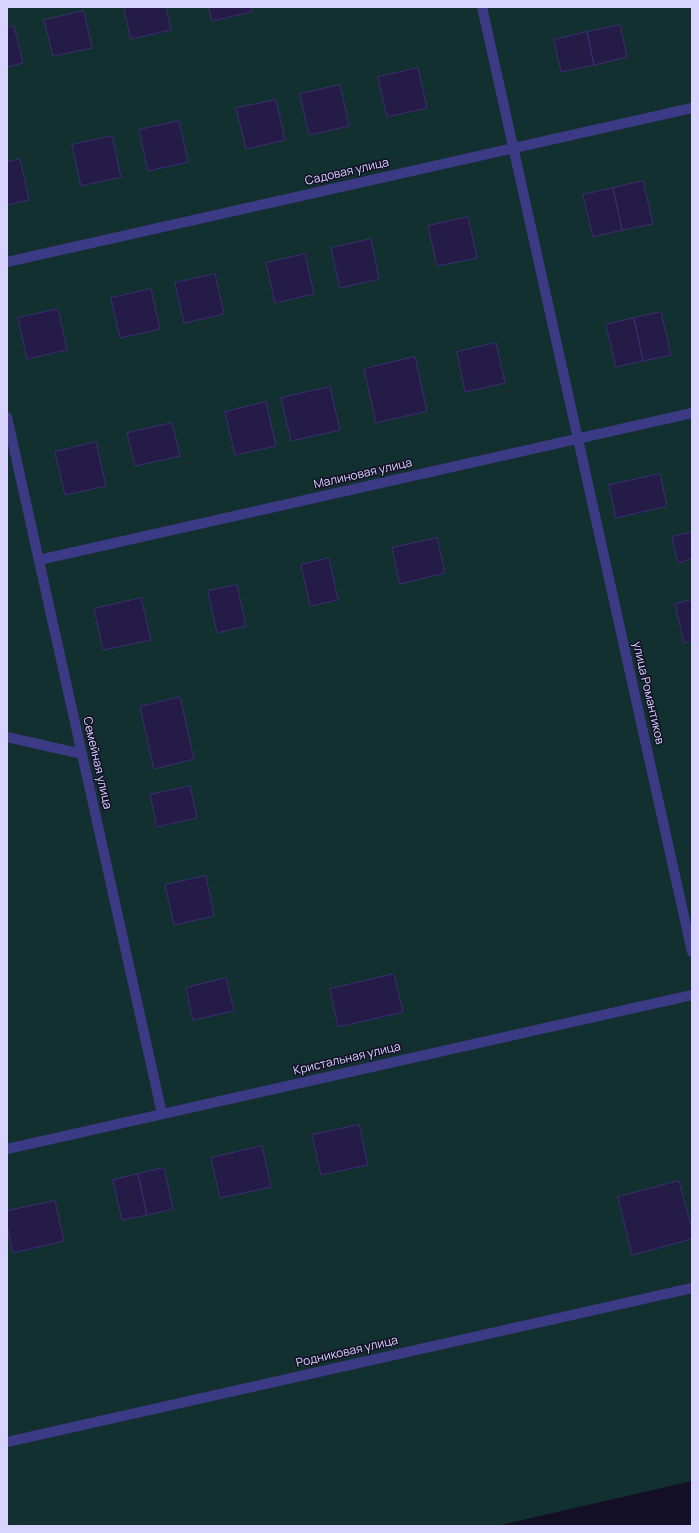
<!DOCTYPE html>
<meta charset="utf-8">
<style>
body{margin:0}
#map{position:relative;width:699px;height:1533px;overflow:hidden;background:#130f26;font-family:Manrope,sans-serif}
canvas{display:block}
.frame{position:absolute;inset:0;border:8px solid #d9d4ff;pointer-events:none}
</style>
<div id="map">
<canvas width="699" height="1533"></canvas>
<div class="frame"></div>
</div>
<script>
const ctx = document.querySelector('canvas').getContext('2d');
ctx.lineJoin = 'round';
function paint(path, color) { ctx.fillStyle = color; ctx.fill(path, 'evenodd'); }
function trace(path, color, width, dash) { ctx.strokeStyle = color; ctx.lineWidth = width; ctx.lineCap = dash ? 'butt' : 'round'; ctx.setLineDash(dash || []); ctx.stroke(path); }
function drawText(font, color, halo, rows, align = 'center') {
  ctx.font = font + ' Manrope,sans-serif'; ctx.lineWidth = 3; ctx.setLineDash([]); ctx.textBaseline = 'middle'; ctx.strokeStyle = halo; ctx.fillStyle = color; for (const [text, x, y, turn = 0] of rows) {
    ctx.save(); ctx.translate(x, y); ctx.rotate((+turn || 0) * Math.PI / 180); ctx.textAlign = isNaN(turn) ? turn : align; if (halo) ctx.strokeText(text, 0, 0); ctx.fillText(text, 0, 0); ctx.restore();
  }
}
const green = new Path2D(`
 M 7,7 L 692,7 L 692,1481 L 496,1526 L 7,1526 Z`);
const building = new Path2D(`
 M 124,7 L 166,7 L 171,30 L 131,39 Z
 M 209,7 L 251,7 L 252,12 L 212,21 Z
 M 84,11 L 92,48 L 53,56 L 44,20 Z
 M 620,25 L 627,57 L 594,65 L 587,32 Z
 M 14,26 L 23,63 L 7,67 L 7,28 Z
 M 587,32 L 594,65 L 561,72 L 554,40 Z
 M 418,68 L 427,108 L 387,117 L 378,77 Z
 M 340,85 L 349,126 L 309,135 L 300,94 Z
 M 276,100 L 285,140 L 246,149 L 236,108 Z
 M 179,121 L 188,162 L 148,171 L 139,130 Z
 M 112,136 L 121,177 L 81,186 L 72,145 Z
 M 20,159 L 29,200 L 7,205 L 7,162 Z
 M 643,181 L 653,224 L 622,230 L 613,188 Z
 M 613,188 L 622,230 L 593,237 L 583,195 Z
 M 468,217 L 477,258 L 437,266 L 428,226 Z
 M 371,239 L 379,279 L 340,288 L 331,248 Z
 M 305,254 L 314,294 L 275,303 L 266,263 Z
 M 215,274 L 224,314 L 184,323 L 175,283 Z
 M 151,289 L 160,329 L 120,338 L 111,298 Z
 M 58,309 L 67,350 L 27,359 L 18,318 Z
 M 661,312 L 671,355 L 643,361 L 634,318 Z
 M 634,318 L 643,361 L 616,367 L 606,325 Z
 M 496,343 L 505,383 L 465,392 L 457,352 Z
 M 415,357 L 427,411 L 376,423 L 364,369 Z
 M 330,387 L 340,430 L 291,441 L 281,398 Z
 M 266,402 L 276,446 L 235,455 L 225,412 Z
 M 172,423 L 180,456 L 135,466 L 127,433 Z
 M 96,442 L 106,486 L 65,495 L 55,452 Z
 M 660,474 L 667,506 L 616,518 L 609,485 Z
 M 692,532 L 692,559 L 678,563 L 672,537 Z
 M 437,538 L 445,573 L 400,584 L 392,548 Z
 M 329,558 L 338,600 L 310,606 L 301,565 Z
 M 237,585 L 246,626 L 217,633 L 208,591 Z
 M 141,598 L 151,640 L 103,650 L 94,609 Z
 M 692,600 L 692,641 L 684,643 L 675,604 Z
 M 180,697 L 194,759 L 154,769 L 140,707 Z
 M 190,786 L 197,818 L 157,827 L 150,795 Z
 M 206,876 L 214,916 L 174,925 L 165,885 Z
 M 394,974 L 403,1012 L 338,1027 L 330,989 Z
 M 226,978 L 234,1011 L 193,1020 L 186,988 Z
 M 359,1125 L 368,1165 L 321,1175 L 312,1135 Z
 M 262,1146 L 271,1187 L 220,1198 L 211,1158 Z
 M 164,1168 L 173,1209 L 147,1215 L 138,1174 Z
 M 138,1174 L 147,1215 L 122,1220 L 113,1180 Z
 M 679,1181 L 692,1229 L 692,1239 L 632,1255 L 618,1197 Z
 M 55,1201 L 64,1241 L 13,1253 L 7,1225 L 7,1211 Z`);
const minor = new Path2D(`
 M 482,7 L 692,952
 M 7,262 L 692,108
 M 7,417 L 162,1114
 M 39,560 L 692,413
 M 7,737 L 82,754
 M 7,1149 L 692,995
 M 7,1442 L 692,1288`);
const streetNames = [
 ["Садовая улица",347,172,-13],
 ["Малиновая улица",363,474,-13],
 ["улица Романтиков",648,693,77],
 ["Семейная улица",97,763,77],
 ["Кристальная улица",347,1059,-13],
 ["Родниковая улица",347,1352,-13]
];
paint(green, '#12302f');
paint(building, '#241b47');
trace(building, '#3b2d73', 1);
trace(minor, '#3d3a85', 10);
drawText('12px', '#d9d4ff', '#130f26', streetNames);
</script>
